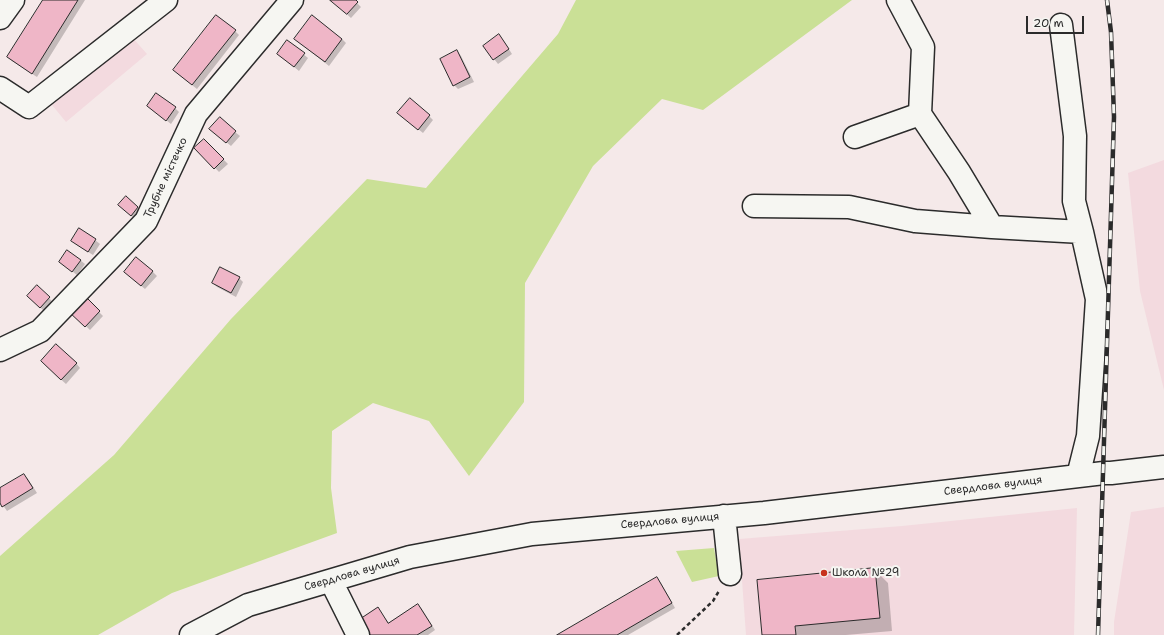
<!DOCTYPE html>
<meta charset="utf-8">
<style>
body{margin:0}
#map{position:relative;width:1164px;height:635px;overflow:hidden;background:#f5e9e9;font-family:"Shantell Sans",sans-serif}
canvas{display:block}
.scale{position:absolute;left:1026px;top:16px;width:58px;height:18px;box-sizing:border-box;border:2px solid #2b2b2b;border-top:0;padding-left:5px;font-size:12px;line-height:14px;white-space:nowrap;color:#2b2b2b;-webkit-text-stroke:3px #f6f6f2;paint-order:stroke}
</style>
<div id="map">
<canvas width="1164" height="635"></canvas>
<div class="scale">20 m</div>
</div>
<script>
const ctx = document.querySelector('canvas').getContext('2d');
ctx.lineJoin = 'round';
function paint(path, color) { ctx.fillStyle = color; ctx.fill(path, 'evenodd'); }
function trace(path, color, width, dash) { ctx.strokeStyle = color; ctx.lineWidth = width; ctx.lineCap = dash ? 'butt' : 'round'; ctx.setLineDash(dash || []); ctx.stroke(path); }
function drawText(font, color, halo, rows, align = 'center') {
  ctx.font = font + ' "Shantell Sans",sans-serif'; ctx.lineWidth = 4; ctx.setLineDash([]); ctx.textBaseline = 'middle'; ctx.strokeStyle = halo; ctx.fillStyle = color; for (const [text, x, y, turn = 0] of rows) {
    ctx.save(); ctx.translate(x, y); ctx.rotate((+turn || 0) * Math.PI / 180); ctx.textAlign = isNaN(turn) ? turn : align; if (halo) ctx.strokeText(text, 0, 0); ctx.fillText(text, 0, 0); ctx.restore();
  }
}
const built = new Path2D(`
 M 132,37 L 147,54 L 66,122 L 52,105 Z
 M 1164,160 L 1164,390 L 1140,291 L 1128,173 Z
 M 1164,507 L 1164,635 L 1114,635 L 1114,622 L 1131,512 Z
 M 1077,508 L 1074,635 L 746,635 L 739,539 L 902,526 Z`);
const green = new Path2D(`
 M 576,0 L 852,0 L 703,110 L 662,99 L 593,166 L 525,283 L 524,402 L 469,476 L 429,421 L 373,403 L 332,431 L 331,488 L 337,533 L 172,593 L 98,635 L 0,635 L 0,556 L 114,455 L 231,319 L 367,179 L 426,188 L 558,34 Z
 M 714,548 L 719,576 L 692,582 L 676,551 Z`);
const shadow = new Path2D(`
 M 44,0 L 85,0 L 37,77 L 12,61 L 8,57 Z
 M 331,0 L 354,0 L 361,7 L 351,18 Z
 M 235,31 L 239,35 L 197,89 L 178,74 Z
 M 295,39 L 342,39 L 346,43 L 329,66 Z
 M 503,40 L 512,54 L 498,64 L 484,46 Z
 M 288,42 L 308,58 L 299,71 L 283,58 Z
 M 457,51 L 461,56 L 474,82 L 458,89 L 454,85 Z
 M 148,106 L 175,108 L 179,112 L 171,124 Z
 M 429,116 L 433,120 L 423,133 L 403,117 Z
 M 235,132 L 240,136 L 231,146 L 215,133 Z
 M 204,140 L 228,164 L 219,172 L 196,148 Z
 M 126,197 L 142,211 L 135,219 L 123,209 Z
 M 95,240 L 100,244 L 93,255 L 77,245 L 73,241 Z
 M 80,260 L 85,264 L 77,275 L 60,262 Z
 M 152,271 L 157,276 L 145,289 L 129,276 Z
 M 239,278 L 243,282 L 236,297 L 217,287 L 213,283 Z
 M 37,287 L 53,302 L 44,311 L 28,296 Z
 M 84,297 L 103,316 L 90,330 L 70,311 Z
 M 76,363 L 80,368 L 66,384 L 46,366 Z
 M 24,475 L 28,479 L 37,493 L 7,511 L 0,501 L 0,489 Z
 M 875,570 L 888,583 L 892,631 L 846,635 L 763,635 Z
 M 657,579 L 661,583 L 675,608 L 628,635 L 559,635 Z
 M 418,605 L 422,609 L 435,630 L 428,635 L 371,635 L 378,609 L 389,623 Z`);
const building = new Path2D(`
 M 43,0 L 78,0 L 32,74 L 7,57 Z
 M 330,0 L 356,0 L 358,2 L 347,14 Z
 M 216,15 L 236,30 L 192,85 L 173,70 Z
 M 312,15 L 342,39 L 325,62 L 294,39 Z
 M 499,34 L 509,49 L 493,60 L 483,46 Z
 M 287,40 L 305,53 L 294,67 L 277,54 Z
 M 457,50 L 470,77 L 453,86 L 440,59 Z
 M 156,93 L 176,107 L 166,121 L 147,106 Z
 M 410,98 L 430,115 L 418,130 L 397,113 Z
 M 220,117 L 236,131 L 226,143 L 209,129 Z
 M 204,139 L 224,159 L 214,169 L 194,148 Z
 M 126,196 L 138,207 L 131,216 L 118,205 Z
 M 79,228 L 96,239 L 88,252 L 71,241 Z
 M 67,250 L 81,260 L 72,272 L 59,262 Z
 M 136,257 L 153,271 L 141,286 L 124,272 Z
 M 220,267 L 240,277 L 231,293 L 212,283 Z
 M 37,285 L 50,297 L 40,308 L 27,296 Z
 M 84,295 L 100,311 L 85,327 L 68,311 Z
 M 56,344 L 77,363 L 61,380 L 41,361 Z
 M 24,474 L 33,488 L 2,507 L 0,503 L 0,488 Z
 M 875,568 L 880,618 L 795,626 L 796,635 L 762,635 L 757,580 Z
 M 657,577 L 672,603 L 617,635 L 557,635 Z
 M 418,604 L 432,626 L 417,635 L 370,635 L 360,619 L 378,607 L 388,623 Z`);
const path = new Path2D(`
 M 677,635 L 713,601 L 719,591`);
const minor = new Path2D(`
 M 898,0 L 923,47 L 920,114
 M 0,18 L 13,0
 M 1061,25 L 1075,136 L 1074,201 L 1082,232
 M 0,88 L 29,107 L 166,0
 M 855,137 L 920,114 L 959,172 L 992,227 L 1082,232 L 1097,299 L 1088,436 L 1078,476
 M 754,206 L 849,207 L 915,221 L 992,227
 M 0,350 L 40,331 L 146,221 L 196,114 L 292,0
 M 724,516 L 730,574
 M 331,581 L 358,635
 M 191,635 L 248,605 L 410,557 L 532,534 L 764,513 L 1104,473 L 1111,473 L 1164,467`);
const rail = new Path2D(`
 M 1098,635 L 1114,117 L 1111,32 L 1107,0`);
const markers = [
 [824,573,4,"#c8321e"]
];
const streetNames = [
 ["Трубне містечко",166,178,-65],
 ["Свердлова вулиця",993,486,-7],
 ["Свердлова вулиця",670,521,-5],
 ["Свердлова вулиця",352,574,-16]
];
const poiNames = [
 ["Школа №29",832,573]
];
paint(built, '#f3dadf');
paint(green, '#cae096');
paint(shadow, '#0003');
paint(building, '#efb6c7');
trace(building, '#2b2b2b', 1);
trace(minor, '#2b2b2b', 25);
trace(path, '#2b2b2b', 2.5, [4, 3]);
trace(minor, '#f6f6f2', 22);
trace(rail, '#2b2b2b', 4.5);
trace(rail, '#f6f6f2', 3, [9]);
for (const [x, y, r, color] of markers) { const dot = new Path2D(); dot.arc(x, y, r, 0, 2 * Math.PI); ctx.fillStyle = color; ctx.fill(dot); trace(dot, '#f6f6f2', 1.5); }
drawText('11px', '#2b2b2b', '#f6f6f2', streetNames);
drawText('11px', '#2b2b2b', '#f6f6f2', poiNames, 'left');
</script>
